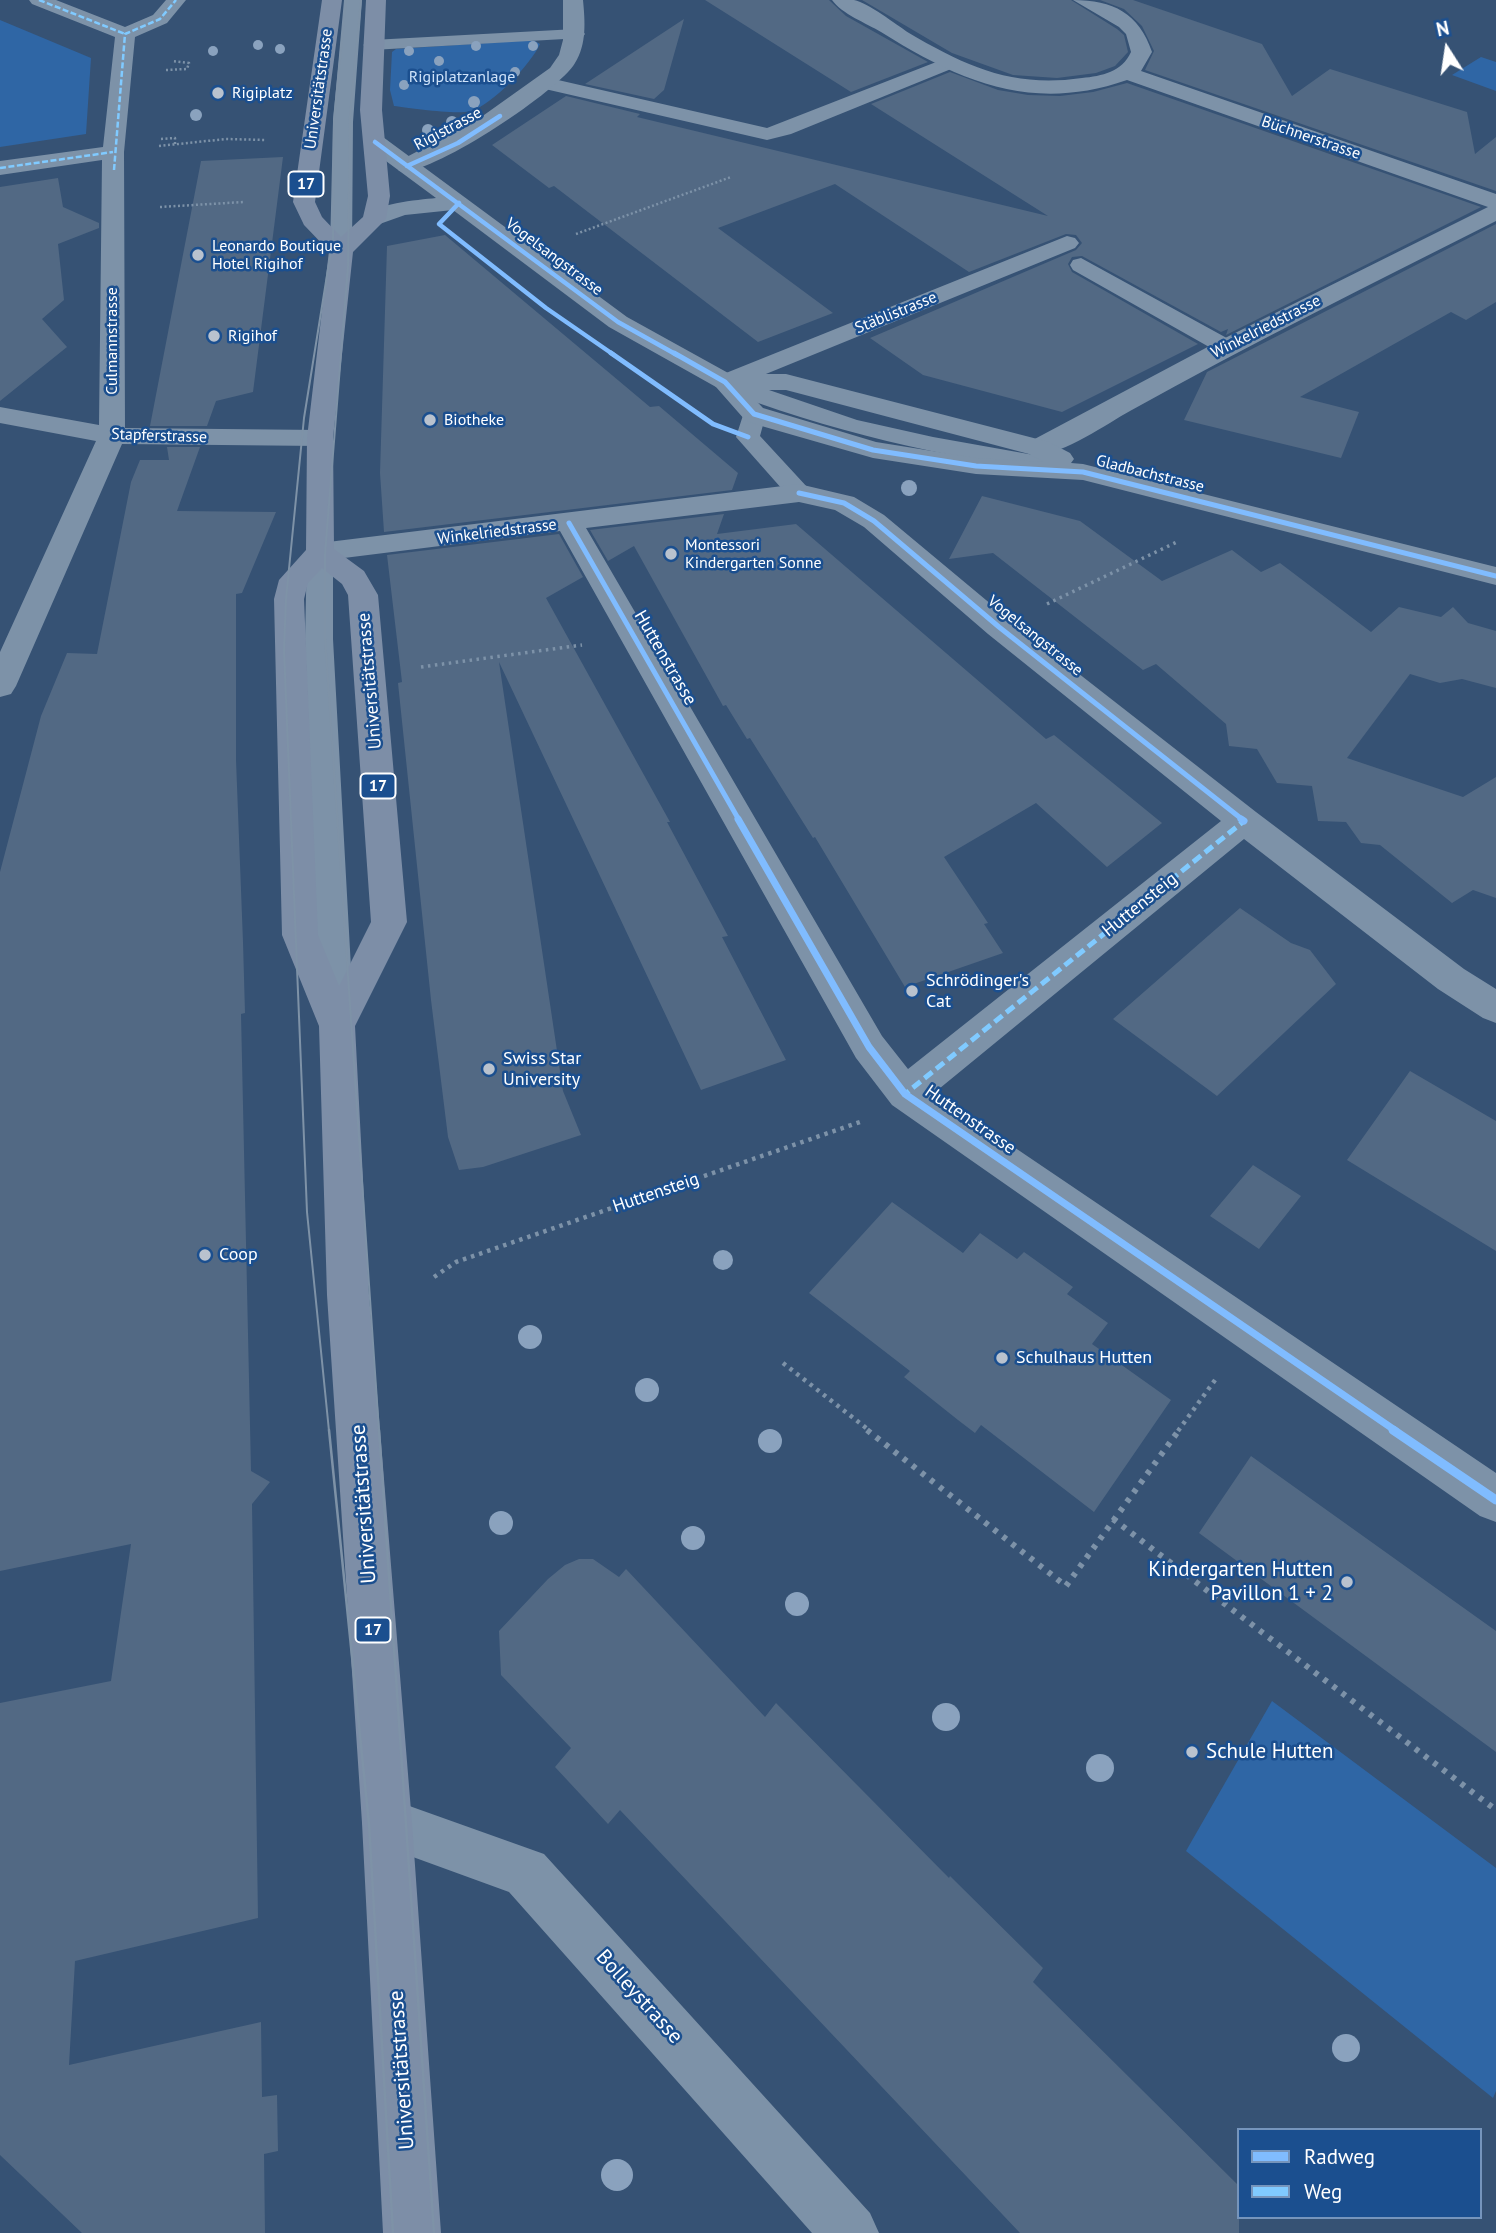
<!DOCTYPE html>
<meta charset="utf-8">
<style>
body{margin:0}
#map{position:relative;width:1496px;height:2233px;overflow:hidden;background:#365274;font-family:"PT Sans",sans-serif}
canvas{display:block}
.legend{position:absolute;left:1237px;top:2128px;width:245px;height:91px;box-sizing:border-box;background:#1b4f8f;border:2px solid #7695bc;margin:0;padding:9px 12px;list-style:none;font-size:21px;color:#fff}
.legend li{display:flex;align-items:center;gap:14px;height:35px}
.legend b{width:35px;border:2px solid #7695bc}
.north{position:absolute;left:1412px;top:14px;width:70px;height:70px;-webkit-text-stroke:5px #1b4f8f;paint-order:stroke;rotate:348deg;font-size:19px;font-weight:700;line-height:28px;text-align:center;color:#fff}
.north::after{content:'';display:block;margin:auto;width:24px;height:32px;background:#fff;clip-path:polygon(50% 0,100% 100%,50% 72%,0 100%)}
</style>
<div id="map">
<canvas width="1496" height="2233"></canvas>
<ul class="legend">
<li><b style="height:9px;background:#80bcff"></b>Radweg</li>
<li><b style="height:9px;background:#80caff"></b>Weg</li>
</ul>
<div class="north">N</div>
</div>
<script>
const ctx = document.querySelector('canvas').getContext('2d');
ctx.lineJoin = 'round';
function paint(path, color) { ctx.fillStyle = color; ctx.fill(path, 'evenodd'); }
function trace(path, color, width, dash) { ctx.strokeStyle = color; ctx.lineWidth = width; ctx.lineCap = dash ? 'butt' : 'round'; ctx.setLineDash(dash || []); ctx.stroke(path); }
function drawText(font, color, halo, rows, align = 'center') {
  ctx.font = font + ' "PT Sans",sans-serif'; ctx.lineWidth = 5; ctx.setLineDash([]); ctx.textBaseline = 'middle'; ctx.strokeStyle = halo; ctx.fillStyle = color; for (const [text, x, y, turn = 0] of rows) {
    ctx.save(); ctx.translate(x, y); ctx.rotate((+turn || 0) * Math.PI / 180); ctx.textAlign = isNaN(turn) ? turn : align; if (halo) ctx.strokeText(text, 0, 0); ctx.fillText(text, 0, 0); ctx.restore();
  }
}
const green = new Path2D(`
 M 0,20 L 91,58 L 86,134 L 0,147 Z
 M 533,40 L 540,44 C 531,64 492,105 471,111 C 456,115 411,108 394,106 L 390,90 L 392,52 L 396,49 Z
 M 1481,57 L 1496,62 L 1496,91 L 1452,75 Z
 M 1272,1701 L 1496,1868 L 1496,2091 L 1493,2098 L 1186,1851 Z`);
const building = new Path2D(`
 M 705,0 L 829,0 L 846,16 L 928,62 L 851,92 Z
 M 862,0 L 1071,0 L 1117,29 L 1124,35 L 1128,52 L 1115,66 L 1096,73 L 1057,78 L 1013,75 L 952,53 Z
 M 1100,0 L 1133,0 L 1262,44 L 1292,96 L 1330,69 L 1467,112 L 1475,154 L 1496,137 L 1496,191 L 1145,70 L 1154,51 L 1142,26 L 1124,9 Z
 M 684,19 L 664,90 L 654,99 L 585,84 Z
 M 950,72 L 998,90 L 1028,95 L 1060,96 L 1093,92 L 1127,83 L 1481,207 L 1226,335 L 1228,329 L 1221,332 L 1082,256 L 1072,257 L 1068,264 L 1072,272 L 1198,344 L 1062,412 L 923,375 L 870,338 L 1076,250 L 1082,243 L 1076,235 L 1066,234 L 969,272 L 835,184 L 718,228 L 833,313 L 758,342 L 554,186 L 549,188 L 492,145 L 566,96 L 640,114 L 637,117 L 1048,216 L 871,104 Z
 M 283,157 L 253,392 L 216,401 L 207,426 L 150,426 L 201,161 Z
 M 58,178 L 63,207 L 99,223 L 99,228 L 58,244 L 64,300 L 42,319 L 67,347 L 0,401 L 0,187 Z
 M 1496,224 L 1496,302 L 1466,320 L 1451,312 L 1300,397 L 1359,412 L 1341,458 L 1184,420 L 1207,372 Z
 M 445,235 L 650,407 L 659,406 L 738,473 L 732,490 L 384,532 L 380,473 L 387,246 Z
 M 167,447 L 200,447 L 177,511 L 276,512 L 242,593 L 236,594 L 236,760 L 243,942 L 245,1013 L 241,1014 L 251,1471 L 270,1482 L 252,1504 L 258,1918 L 75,1961 L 69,2065 L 261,2022 L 262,2097 L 277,2095 L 278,2151 L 264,2154 L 265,2233 L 82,2233 L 0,2155 L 0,1703 L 111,1681 L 131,1544 L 0,1571 L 0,872 L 41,716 L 67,653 L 97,654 L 131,482 L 140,460 L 169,460 Z
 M 982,496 L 1080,521 L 1162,581 L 1232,550 L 1261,572 L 1280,563 L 1371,632 L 1399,607 L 1441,617 L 1453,607 L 1468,623 L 1496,631 L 1496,688 L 1462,679 L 1440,683 L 1410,674 L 1347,758 L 1463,797 L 1496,777 L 1496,898 L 1473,890 L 1452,903 L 1380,845 L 1361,843 L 1346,822 L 1318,821 L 1312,786 L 1277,783 L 1257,749 L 1229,746 L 1226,724 L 1156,664 L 1143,670 L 993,553 L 949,559 Z
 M 724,514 L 717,534 L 796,524 L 1046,739 L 1054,735 L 1162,823 L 1107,867 L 1036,803 L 944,857 L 988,923 L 984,924 L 1003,953 L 905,987 L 815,837 L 813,838 L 750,738 L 747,739 L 726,705 L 723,706 L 634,546 L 608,561 L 590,530 Z
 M 559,534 L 583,577 L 546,598 L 670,822 L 667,822 L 728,936 L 722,937 L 786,1060 L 701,1090 L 499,662 L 563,1091 L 581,1135 L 483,1167 L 459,1170 L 448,1137 L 431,1000 L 398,683 L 402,682 L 387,555 Z
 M 1240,908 L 1291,943 L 1310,950 L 1336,984 L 1217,1096 L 1113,1019 Z
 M 1410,1071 L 1496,1121 L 1496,1251 L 1347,1160 Z
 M 1253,1165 L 1301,1196 L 1259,1249 L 1210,1216 Z
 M 892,1202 L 963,1253 L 980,1233 L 1017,1259 L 1024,1252 L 1073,1287 L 1067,1294 L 1108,1323 L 1092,1344 L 1171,1400 L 1094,1512 L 981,1425 L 975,1433 L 958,1420 L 904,1377 L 910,1371 L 809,1293 Z
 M 1251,1456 L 1496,1631 L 1496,1752 L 1199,1533 Z
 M 579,1559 L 593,1559 L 619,1577 L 626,1569 L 765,1717 L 776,1703 L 949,1878 L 950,1876 L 1043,1968 L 1033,1982 L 1239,2186 L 1239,2233 L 1020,2233 L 620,1810 L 608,1824 L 555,1767 L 571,1748 L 501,1675 L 499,1631 L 548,1579 L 565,1565 Z`);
const pathFar3 = new Path2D(`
 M 166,70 L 187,69 L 189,63 L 172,61
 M 161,139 L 175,138 L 175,144
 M 159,146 L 226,139 L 266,140
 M 160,207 L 244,202
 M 576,234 L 731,177`);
const pathFar2 = new Path2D(`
 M 1047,604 L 1179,541
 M 421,667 L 582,645`);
const pathFar1 = new Path2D(`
 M 434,1277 L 456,1262 L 860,1122
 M 783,1363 L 870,1431
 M 1178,1431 L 1218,1376`);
const path = new Path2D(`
 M 867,1430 L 1066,1586 L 1179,1430
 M 1113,1519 L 1496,1810`);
const service = new Path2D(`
 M 344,0 L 362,0 L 353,122 L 352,250 L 349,255 L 333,255 L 330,250 L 333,122 Z
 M 576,29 L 582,30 L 585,34 L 582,38 L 372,50 L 363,45 L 372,40 Z
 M 949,57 L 956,59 L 958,63 L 956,67 L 791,134 L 767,140 L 545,89 L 536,83 L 545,77 L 767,128 Z
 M 1081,258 L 1234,342 L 1238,347 L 1234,352 L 1218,352 L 1073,270 L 1070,265 L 1073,260 Z
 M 725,375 L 857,420 L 933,437 L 1062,460 L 1071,463 L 1074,468 L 1071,473 L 1062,476 C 944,455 828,433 717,387 L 713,382 L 717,377 Z
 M 754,407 L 763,409 L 766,414 L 760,436 L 808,488 L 812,493 L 808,498 L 799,501 L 790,498 L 736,437 L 745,409 Z
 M 320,544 L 329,546 L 333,552 L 333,639 L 354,1023 L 349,1033 L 337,1037 L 325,1033 L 320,1023 L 305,639 L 307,552 L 311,546 Z`);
const minor = new Path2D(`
 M 29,0 L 56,0 L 125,27 L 153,15 L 166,0 L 186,0 L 167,23 L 135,37 L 124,152 L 125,428 L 320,430 L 330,432 L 333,438 L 330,444 L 320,446 L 122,444 L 16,686 L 11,694 L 0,697 L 0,652 L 96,441 L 0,423 L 0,407 L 99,425 L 102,160 L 0,175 L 0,161 L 103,147 L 115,37 L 32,4 Z
 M 563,0 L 583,0 C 585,21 587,44 575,63 C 559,91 428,178 399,171 L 396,166 L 399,161 L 477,120 L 550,68 L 559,55 L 563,40 Z
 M 832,0 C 839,0 847,0 854,0 C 869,3 895,24 909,33 C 967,67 1013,88 1082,78 C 1102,76 1122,72 1131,52 L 1126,34 L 1119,27 L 1073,0 C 1113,0 1139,13 1152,52 L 1141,71 L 1496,194 L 1496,221 C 1373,283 1250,344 1130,411 C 1106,424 1057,460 1029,454 L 1025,448 L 1029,442 L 1217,342 L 1488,207 L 1127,80 C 1032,113 961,82 881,32 C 866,23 842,14 832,0 Z
 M 1067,236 L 1075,238 L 1079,243 L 1075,248 L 734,387 L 725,390 L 716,387 L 712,382 L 716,377 Z
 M 799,484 L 854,497 L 884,515 L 1010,620 L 1256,812 L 1464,969 L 1496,989 L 1496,1023 L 1483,1018 L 1438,989 L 1244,839 L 934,1093 L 1496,1473 L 1496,1522 L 1480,1516 L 892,1105 L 856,1058 L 560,531 L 320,561 L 310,558 L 306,552 L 310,546 L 320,543 ZM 799,502 L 835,510 L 864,527 L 988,634 L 1221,821 L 908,1069 L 882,1036 L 586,528 Z
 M 387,1798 L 544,1854 L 870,2213 L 879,2233 L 812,2233 L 509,1892 L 369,1841 L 362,1823 L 369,1805 Z`);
const tertiary = new Path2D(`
 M 375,135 L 383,137 L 627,317 L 730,374 L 786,374 L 1049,442 L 1070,453 L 1074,459 L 1071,463 L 1083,464 L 1496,567 L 1496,585 L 1083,480 L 976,474 L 873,458 L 758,425 L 745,420 L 716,387 L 609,327 L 453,210 L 405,215 L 374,226 L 366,224 L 362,219 C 374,203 417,200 436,198 L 367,147 L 364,142 L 367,137 ZM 746,390 L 786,390 L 1029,454 L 1044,462 L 976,458 L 876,442 L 763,408 Z`);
const primary = new Path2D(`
 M 322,0 L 342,0 L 315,202 L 322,217 L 341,237 L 363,217 L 368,196 L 360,110 L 366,0 L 386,0 L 382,110 L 390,196 L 386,219 L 353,252 L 333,438 L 334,549 L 364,571 L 378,595 L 407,922 L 355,1026 L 369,1295 L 412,1823 L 441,2233 L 383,2233 L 362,1823 L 327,1295 L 319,1026 L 282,935 L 274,599 L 279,580 L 306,550 L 307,438 L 329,251 L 304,225 L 293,202 ZM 322,568 L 342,584 L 348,595 L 371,922 L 339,986 L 318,935 L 304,599 L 308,583 Z`);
const tramFar1 = new Path2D(`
 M 361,0 L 350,116 L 348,266 L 325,554 L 325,638 L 379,1431
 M 329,1431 L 307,1212 L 284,650 L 286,599 L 304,418 L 333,238 L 334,119 L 346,0`);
const tram = new Path2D(`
 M 329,1430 L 369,1824 L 393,2233
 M 379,1430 L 434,2233`);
const quietFar1 = new Path2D(`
 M 39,0 L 125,34
 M 0,168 L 113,152
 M 114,170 L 125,34 L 160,19 L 176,0`);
const quiet = new Path2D(`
 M 909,1097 L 905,1094 L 1244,821`);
const cyclewayFar3 = new Path2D(`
 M 375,142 L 618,322 L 677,355
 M 407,166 L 458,143 L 500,116
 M 459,203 L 439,224 L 546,308 L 614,355`);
const cyclewayFar2 = new Path2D(`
 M 611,353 L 713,424 L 748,437
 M 674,353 L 725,382 L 754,414 L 873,450 L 976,466 L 1083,472 L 1496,576
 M 799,493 L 844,503 L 874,521 L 999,627 L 1243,820
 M 569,523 L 739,820`);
const cyclewayFar1 = new Path2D(`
 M 738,819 L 869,1047 L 905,1094 L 1396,1431
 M 1241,819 L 1244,821`);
const cycleway = new Path2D(`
 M 1393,1430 L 1496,1500`);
const trees = [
 [258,45,5],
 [476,46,5],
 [533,46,5],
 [280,49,5],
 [213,51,5],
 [409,51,5],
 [439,61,5],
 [515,72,5],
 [404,85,5],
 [474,102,6],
 [196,115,6],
 [452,122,6],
 [428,130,6],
 [909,488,8],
 [723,1260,10],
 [530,1337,12],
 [647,1390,12],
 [770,1441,12],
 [501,1523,12],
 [693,1538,12],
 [797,1604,12],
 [946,1717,14],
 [1100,1768,14],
 [1346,2048,14],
 [617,2175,16]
];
const markers = [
 [218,93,7,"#b9c2ce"],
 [198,255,7,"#b9c2ce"],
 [214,336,7,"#b9c2ce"],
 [430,420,7,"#b9c2ce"],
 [671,554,7,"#b9c2ce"],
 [912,991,7,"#b9c2ce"],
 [489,1069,7,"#b9c2ce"],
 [205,1255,7,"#b9c2ce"],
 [1002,1358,7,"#b9c2ce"],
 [1347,1582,7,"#b9c2ce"],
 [1192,1752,7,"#b9c2ce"]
];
const farParknames = [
 ["Rigiplatzanlage",462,77]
];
const farStreetnames = [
 ["Universitätstrasse",319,89,-82],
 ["Rigistrasse",448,129,-28],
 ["Büchnerstrasse",1311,138,19],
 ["Vogelsangstrasse",554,257,37],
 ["Stäblistrasse",896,313,-22],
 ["Winkelriedstrasse",1266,327,-27],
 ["Culmannstrasse",112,341,-90],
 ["Stapferstrasse",159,436,2],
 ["Gladbachstrasse",1150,474,14],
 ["Winkelriedstrasse",497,532,-7],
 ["Vogelsangstrasse",1035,636,39]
];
const farPoinames = [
 ["Rigiplatz",232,93],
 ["Leonardo Boutique",212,246],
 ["Hotel Rigihof",212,264],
 ["Rigihof",228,336],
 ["Biotheke",444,420],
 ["Montessori",685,545],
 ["Kindergarten Sonne",685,563]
];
const shields = [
 [306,184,35],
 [378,786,35],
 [373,1630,35]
];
const shieldNames = [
 ["17",306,184],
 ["17",378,786],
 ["17",373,1630]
];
const streetNames = [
 ["Huttenstrasse",665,658,60],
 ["Universitätstrasse",370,681,-95],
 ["Huttensteig",1140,905,-39],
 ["Huttenstrasse",970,1120,35],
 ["Huttensteig",656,1193,-19]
];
const poiNames = [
 ["Schrödinger's",926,981],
 ["Cat",926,1002],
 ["Swiss Star",503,1059],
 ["University",503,1080],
 ["Coop",219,1255],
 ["Schulhaus Hutten",1016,1358]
];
const nearStreetnames = [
 ["Universitätstrasse",364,1504,-94],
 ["Bolleystrasse",639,1997,48],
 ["Universitätstrasse",402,2070,-94]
];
const nearPoinames = [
 ["Kindergarten Hutten",1333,1570],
 ["Pavillon 1 + 2",1333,1594],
 ["Schule Hutten",1206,1752,"left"]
];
paint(green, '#2f66a5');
paint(building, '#526984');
trace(pathFar3, '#7d92a8', 2.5, [2, 2.5]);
trace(pathFar2, '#7d92a8', 3.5, [2.5, 4.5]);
trace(pathFar1, '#7d92a8', 4.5, [3.5, 5]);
trace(path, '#7d92a8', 6, [4.5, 7]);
paint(service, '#7d92a8');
paint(minor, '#7d92a8');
paint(tertiary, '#7d92a8');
paint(primary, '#7d8ea7');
trace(tramFar1, '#7e92a7', 2);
trace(tram, '#7e92a7', 2.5);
trace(quietFar1, '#80caff', 2.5, [6, 2.5]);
trace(quiet, '#80caff', 5, [10, 5]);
trace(cyclewayFar3, '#80bcff', 4.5);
trace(cyclewayFar2, '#80bcff', 5);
trace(cyclewayFar1, '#80bcff', 7);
trace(cycleway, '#80bcff', 9);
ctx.fillStyle = '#8aa2be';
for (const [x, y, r] of trees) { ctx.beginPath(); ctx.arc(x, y, r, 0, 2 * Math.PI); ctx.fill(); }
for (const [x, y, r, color] of markers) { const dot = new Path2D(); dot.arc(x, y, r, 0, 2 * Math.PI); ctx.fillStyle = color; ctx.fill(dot); trace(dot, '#1b4f8f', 2.5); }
drawText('16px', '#cfe3fa', '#1b4f8f', farParknames);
drawText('16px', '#fff', '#1b4f8f', farStreetnames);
drawText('16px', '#fff', '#1b4f8f', farPoinames, 'left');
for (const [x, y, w] of shields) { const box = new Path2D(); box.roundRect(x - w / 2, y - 12.5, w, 25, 5); ctx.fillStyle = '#1b4f8f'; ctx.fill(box); trace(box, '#fff', 2); }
drawText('bold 16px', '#fff', null, shieldNames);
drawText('18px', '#fff', '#1b4f8f', streetNames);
drawText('18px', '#fff', '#1b4f8f', poiNames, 'left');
drawText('21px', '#fff', '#1b4f8f', nearStreetnames);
drawText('21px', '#fff', '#1b4f8f', nearPoinames, 'right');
</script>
